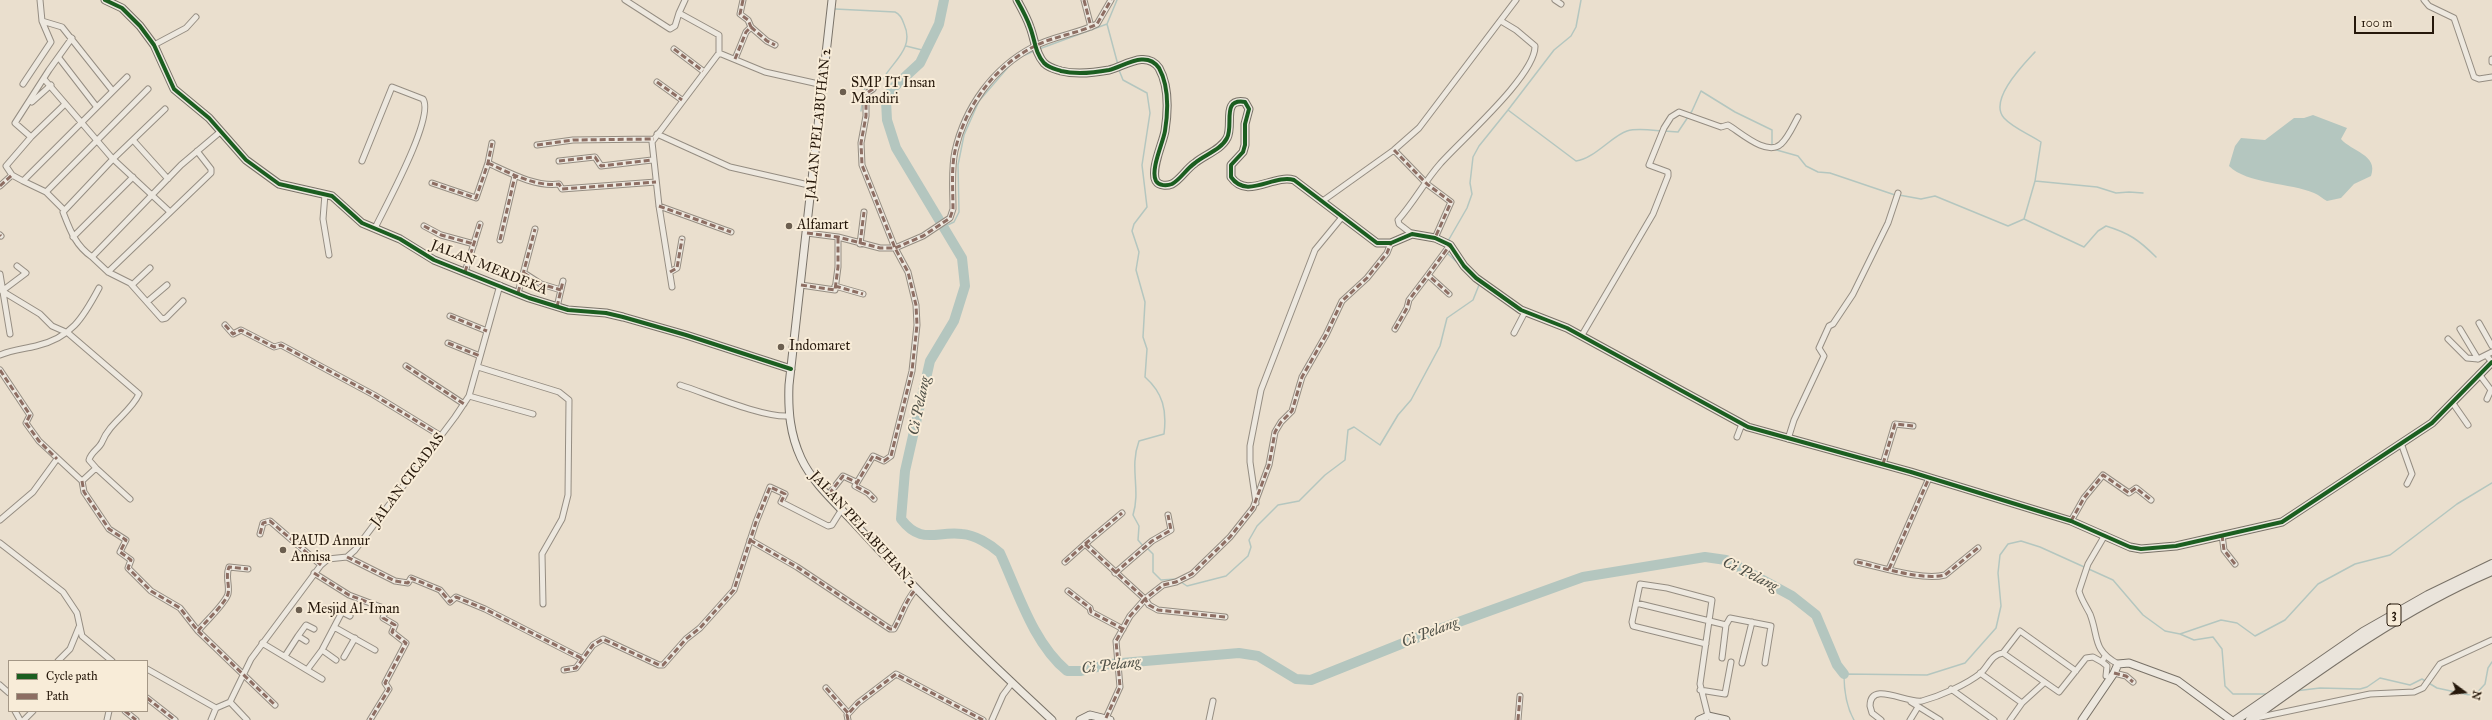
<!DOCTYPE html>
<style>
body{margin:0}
#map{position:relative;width:2492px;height:720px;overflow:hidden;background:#eadfce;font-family:"IM FELL Great Primer",serif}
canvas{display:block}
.legend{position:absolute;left:8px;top:660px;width:140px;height:52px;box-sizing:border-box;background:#f8ecd8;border:1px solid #a49786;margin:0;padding:5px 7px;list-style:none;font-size:12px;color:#26180b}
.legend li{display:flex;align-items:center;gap:8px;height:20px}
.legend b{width:20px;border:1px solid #a49786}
.north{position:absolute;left:2444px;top:672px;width:40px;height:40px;-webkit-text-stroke:3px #f8ecd8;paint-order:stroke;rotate:105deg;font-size:11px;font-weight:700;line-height:16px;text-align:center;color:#26180b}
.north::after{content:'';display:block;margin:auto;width:14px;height:18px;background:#26180b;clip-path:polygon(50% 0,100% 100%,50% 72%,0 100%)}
.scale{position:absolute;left:2354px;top:16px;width:80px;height:18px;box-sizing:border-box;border:2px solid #26180b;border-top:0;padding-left:5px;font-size:12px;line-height:14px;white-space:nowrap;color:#26180b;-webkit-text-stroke:3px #f8ecd8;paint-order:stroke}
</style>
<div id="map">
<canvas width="2492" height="720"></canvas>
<ul class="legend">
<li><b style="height:5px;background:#1b5e20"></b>Cycle path</li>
<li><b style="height:5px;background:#8d6e63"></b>Path</li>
</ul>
<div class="north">N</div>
<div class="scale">100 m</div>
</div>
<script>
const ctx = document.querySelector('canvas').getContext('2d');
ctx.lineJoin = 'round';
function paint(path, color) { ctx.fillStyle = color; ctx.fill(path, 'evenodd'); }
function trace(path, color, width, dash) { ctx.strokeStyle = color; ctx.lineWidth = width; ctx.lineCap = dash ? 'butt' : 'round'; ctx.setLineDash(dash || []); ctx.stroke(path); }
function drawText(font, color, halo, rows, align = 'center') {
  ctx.font = font + ' "IM FELL Great Primer",serif'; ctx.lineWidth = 4; ctx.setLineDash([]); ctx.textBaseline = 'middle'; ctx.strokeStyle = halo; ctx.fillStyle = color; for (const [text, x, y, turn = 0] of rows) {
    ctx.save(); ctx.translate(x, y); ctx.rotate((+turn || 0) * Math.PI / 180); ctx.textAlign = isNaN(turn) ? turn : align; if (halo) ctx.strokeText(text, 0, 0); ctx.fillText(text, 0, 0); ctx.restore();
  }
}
const water = new Path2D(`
 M 2313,115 L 2347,128 L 2341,139 C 2351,151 2379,155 2371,176 L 2354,184 L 2341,198 L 2327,201 C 2323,199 2319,195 2314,193 C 2291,183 2247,184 2229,166 L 2235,146 L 2241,138 L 2265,140 L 2294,118 L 2304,118 Z`);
const stream = new Path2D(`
 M 1117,0 L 1107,24 L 1118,65
 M 835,9 L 895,12 C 900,14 902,18 904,24 C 915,48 893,61 883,79 L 874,79 L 865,86 L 861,111
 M 906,46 L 926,51
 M 1039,49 L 1107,24
 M 1025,55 L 1034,51
 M 1119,70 L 1123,80 L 1147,93 L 1150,113 L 1142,165 L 1147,207 L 1134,224 L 1132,231 L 1139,252 L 1136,270 L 1145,302 L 1143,337 L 1147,349 L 1145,377 C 1163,393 1167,410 1164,434 L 1139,441 C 1129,468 1141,489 1133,515 L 1139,526 L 1138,540 L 1143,546
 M 1508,110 L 1554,50 L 1571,36 L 1576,27 L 1581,0
 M 1664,131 L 1678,132 L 1692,111 L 1701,91 L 1735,112 L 1772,130 L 1772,146
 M 1773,149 L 1798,156 L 1806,166 L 1818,172 L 1830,173 L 1895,195
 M 2035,181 L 2041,142 C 2029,134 2013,128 2004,118 C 1988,100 2024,64 2035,52
 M 1899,195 L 1921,199 L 1935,196 L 2008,226 L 2024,219 L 2084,247 L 2098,231 L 2106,226 C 2129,233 2139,240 2156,257
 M 2024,219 L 2035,181 L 2097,187 L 2116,193 L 2129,192 L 2143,193
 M 943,227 L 954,222 L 959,212 L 958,165 L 964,135 L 979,101 L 1010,65
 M 1448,241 L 1467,208 L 1472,194 L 1470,183 L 1473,157 L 1479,146 L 1508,110 L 1576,161 C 1594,159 1613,135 1627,131 C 1637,128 1650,130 1661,131
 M 1447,253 L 1460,265
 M 1147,548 L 1153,554 L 1153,572 L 1161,580 L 1176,579
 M 1181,582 L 1187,586 L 1226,576 L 1248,556 L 1251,547 L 1249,540 L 1257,526 L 1278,505 L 1299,501 L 1325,475 L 1345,460 L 1348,430 L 1354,427 L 1380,445 L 1398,415 L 1411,400 L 1440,346 L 1447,318 L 1473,300 L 1479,285 L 1476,282
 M 2180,634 L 2194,640 L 2213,637 L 2222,649 L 2225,686 L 2233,694 L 2268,694
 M 2295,691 L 2320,688 L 2360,689 L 2367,687 L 2380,678 L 2410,685 L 2422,679 L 2437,688 L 2474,696 L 2485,684 L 2488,668 L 2492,662
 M 1854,720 C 1846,706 1844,690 1844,674 L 1927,675 L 1965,663 L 1996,628 L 2001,606 L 1998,573 L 2000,555 L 2008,544 L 2021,541 L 2040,547 L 2113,580 L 2143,615 L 2165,631 L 2180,634 L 2221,620 L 2237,623 L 2255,636 L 2285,620 L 2318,584 L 2355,564 L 2390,555 L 2457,504 L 2492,483`);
const river = new Path2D(`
 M 944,0 L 939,24 L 920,63 L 893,88 L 886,101 L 887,120 L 896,148 L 962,258 L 965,286 L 954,321 L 930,361 L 905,471 L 901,519 C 921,545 935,531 962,534 C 975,535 990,544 1000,553 C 1018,592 1033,643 1067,671 L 1081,671 L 1110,664 L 1239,653 L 1258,656 L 1296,679 L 1311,680 L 1431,632 L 1583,577 L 1705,557 L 1726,560 L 1792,596 L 1816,615 L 1837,665 L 1844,674`);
const street = new Path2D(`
 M 40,0 L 42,21 L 62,27 L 112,90
 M 625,0 L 670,29 L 675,26 L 679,13
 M 685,0 L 679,13 L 719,35 L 719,53 L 765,72 L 823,85
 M 743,0 L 740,14 L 748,20 L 751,27
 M 1084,0 L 1091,27
 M 1555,0 L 1561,4
 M 2424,0 L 2429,6 L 2454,18 L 2474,77 L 2479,79 L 2492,77
 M 154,45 L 186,28 L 196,17
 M 674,49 L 703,71
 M 59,58 L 96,106
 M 735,59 L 746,32 L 751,27 L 767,41 L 775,45
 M 2492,59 L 2492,62
 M 44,79 L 112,158 L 169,211
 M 657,82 L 682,100
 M 23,84 L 51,42 L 42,21
 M 873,89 L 867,93 L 866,98 L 866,116 L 861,143 L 862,165 L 895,248 L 908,272 L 916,305 L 917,325 L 912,371 L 891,456 L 884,461 L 873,456 L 855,486 L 868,493 L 874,499
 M 32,102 L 51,85
 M 64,105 L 31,137 L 15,123 L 49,70 L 72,38
 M 657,134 L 730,167 L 813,186
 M 31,137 L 6,166 L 12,175 L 23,181 L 127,77
 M 133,140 L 168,179
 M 537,145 L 573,140 L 654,139
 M 1394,150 L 1427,184 L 1451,202 L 1435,238
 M 362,161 L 392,87 L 423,99 C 435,117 385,207 375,228
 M 559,161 L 595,157 L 601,166 L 652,160
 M 488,163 C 510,173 535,187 559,184 L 562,189 L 656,182
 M 23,181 L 46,192 L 64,210
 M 432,183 L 476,198 L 488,163 L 492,143
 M 0,186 L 12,175
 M 46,192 L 148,89
 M 325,194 L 323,219 L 329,255
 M 1324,200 L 1394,150 L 1419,128 L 1516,0
 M 659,206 L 731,232
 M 424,226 L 441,235 L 474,244
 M 807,233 L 838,237 L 880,248 L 895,248 L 923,236 L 950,218 L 953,209 C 953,191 951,169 955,151 C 965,107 993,68 1033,47 C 1053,36 1077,34 1097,24 L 1111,0
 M 1412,234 L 1399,224 L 1398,220 C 1414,202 1425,181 1440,164 C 1460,141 1536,75 1535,46 L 1516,30 L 1501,21
 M 0,235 L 1,236
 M 73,237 L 133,177
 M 500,240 L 515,176
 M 860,244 L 864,212
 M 92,257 C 75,245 70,230 63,212 L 113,159 L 165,109
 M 17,266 L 26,273 L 2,291 L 40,314 L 52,326 L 68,333 L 139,394 C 130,413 110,422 102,442 C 99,449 91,452 89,460 L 96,468
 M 108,272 L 211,173 L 211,169 L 197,151
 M 465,272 L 480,224
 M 670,272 L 677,268 L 682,239
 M 524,273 L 541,284 L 561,290
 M 0,274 L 10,334
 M 132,285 L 150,268
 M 801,285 L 835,290 L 838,267 L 838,237
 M 835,286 L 863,294
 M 672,287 L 659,206 L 652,142 L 719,53
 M 518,293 L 535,229
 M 1449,294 L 1428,275 L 1450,245
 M 183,301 L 166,318 L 162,319 L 130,283 L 108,272 L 92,257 L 181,165 L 220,132
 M 147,302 L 167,285
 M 557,307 L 563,281
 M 450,316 L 487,331
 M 2479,323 L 2492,346
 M 225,325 L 233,334 L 241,330 L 274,347 L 281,345 L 374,395 L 441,436
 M 1395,329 L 1407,308 L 1409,300 L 1428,275
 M 2460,329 L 2478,359
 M 1514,333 L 1525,312
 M 1582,335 L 1653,214 L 1668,176 L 1668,172 L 1649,165 L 1664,128 L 1671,117 L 1679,112 L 1721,127 L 1728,125 C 1740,132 1767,157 1781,144 C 1788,138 1793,126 1798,117
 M 2448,339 L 2467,358 L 2478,359 L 2486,355 L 2492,362
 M 448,343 L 480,356
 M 0,355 C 12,350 24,349 36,346 C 71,338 83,318 99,288
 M 2486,355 L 2492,352
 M 406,366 L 464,404
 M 478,367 L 559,392 L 569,400 L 568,495 L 562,519 L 542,554 L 543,604
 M 0,370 L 30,415 L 26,423 L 39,441 L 82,481 L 84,492 L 109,529 L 126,540 L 120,552 L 131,560 L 128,568 L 151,591 L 180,608 L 198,631 L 275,705
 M 2479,374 L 2491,390 L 2487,399
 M 680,385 C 708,394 761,417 788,416
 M 469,396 L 533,414
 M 2452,402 L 2468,425
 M 1737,437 L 1742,424
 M 1788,439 L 1794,420 L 1824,356 L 1819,348 L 1829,326 L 1833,324 L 1853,294 L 1888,223 L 1898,193
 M 2401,443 L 2412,474 L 2407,484
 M 1883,464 L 1895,424 L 1913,426
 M 82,481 L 96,468 L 130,499
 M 829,494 L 843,476 L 856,482
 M 1256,503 L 1250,462 L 1250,446 L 1261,390 L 1315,250 L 1343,216
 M 0,520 L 33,492 L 57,459
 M 2071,521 L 2084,498 L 2103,475 L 2129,493 L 2136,488 L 2151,500
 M 260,534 L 263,523 L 270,521 L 321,565
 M 2105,535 L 2088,564 L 2079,591 C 2081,599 2086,606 2090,614 C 2099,637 2092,650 2118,664
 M 2222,535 L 2224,550 L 2235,564
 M 750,540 L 797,567 L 890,629 L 894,629 C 902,615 905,601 916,589
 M 0,543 L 63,592 L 77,613 L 82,636 L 112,661
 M 1085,544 L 1122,513
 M 347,557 L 395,581 L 408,583 L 411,578 L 440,590 L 450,602 L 456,597 L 485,609 L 583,659
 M 1065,562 L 1085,544 L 1145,599 L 1130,616 L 1116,641 L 1120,687 L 1106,718
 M 1857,562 C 1881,567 1922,581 1945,575 L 1978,548
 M 1889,569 L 1929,478
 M 314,573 L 349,595 L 386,609 L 383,618 L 395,625 L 392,632 L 406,643 L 385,683 L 389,689 L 370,720
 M 1115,573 L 1152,541 L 1171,530 L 1168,515
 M 1068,591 L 1090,608 L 1091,612 L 1123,629
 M 1636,603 L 1726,625
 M 1225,617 L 1158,610 L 1149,605 L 1145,599 L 1163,585 L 1176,582 L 1192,574 L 1230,537 L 1253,508 L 1269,465 L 1275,432 L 1281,422 L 1292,411 L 1302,377 L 1326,335 L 1342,301 L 1367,278 L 1387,253 L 1391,243
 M 334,627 L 375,650
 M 198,631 C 205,622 225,604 228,594 C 230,585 225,577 229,567 L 248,569
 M 298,636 L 306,625 L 314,629
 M 262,643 L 322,679
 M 1706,644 L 1633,626 L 1632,622 L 1640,584 L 1667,588 L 1712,600 L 1700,684 L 1708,716
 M 322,650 L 336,660
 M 285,656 L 298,636 L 306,641
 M 344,657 L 355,638
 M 1722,658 L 1726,625 L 1730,618 L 1771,626 L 1765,663
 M 58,661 L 70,649 L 79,627
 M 2102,662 L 2107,666 L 2106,676
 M 1742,663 L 1752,622
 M 147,669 L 216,708 L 230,702 L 251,659 L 321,565 L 328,559 L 347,557 L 355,550 L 455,417 L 469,396 L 500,285
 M 307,670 L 322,650 L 342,612 L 350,616
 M 564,670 L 576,668 L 593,645 L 603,639 L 659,665 L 663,665 L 686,639 L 700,628 L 734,590 L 756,522 L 770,487 L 785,494 L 781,502 L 828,526 L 832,525 L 842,509
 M 2076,671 L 2020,631 L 2003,653 L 2059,692 L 2086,658 L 2093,657 L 2102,662 L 2105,656
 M 1980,673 L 2022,703
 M 2114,673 L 2126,676 L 2133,682
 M 0,685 L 9,693
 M 826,688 L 848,713
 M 1951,689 L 1994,720
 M 1700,690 L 1725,694 L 1731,662
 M 147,698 L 175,720
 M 230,702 L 247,720
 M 1911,702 L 1940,720
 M 15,711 L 20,720
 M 125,711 L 136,720
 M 2256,718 L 2370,694 L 2414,692 L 2423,688 L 2440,664 L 2492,640
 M 24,720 L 33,711
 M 107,720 L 109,711
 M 211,720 L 216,708
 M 848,720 L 847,715 L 858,703 L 896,674 L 983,720
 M 992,720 L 1003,695 L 1012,683
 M 1209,720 L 1213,701
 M 1518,720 L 1520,696
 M 1881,720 L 1872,713 L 1870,706 C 1870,680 1907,704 1922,701 C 1940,696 1966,685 1981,673 C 1989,665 1991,655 2003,653
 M 1910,720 L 1918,707
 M 2010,720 L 2022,703 L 2044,683`);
const secondary = new Path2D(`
 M 105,0 L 122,8 L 140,26 L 154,45 L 174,89 L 209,118 L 246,160 L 279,184 L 332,196 L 362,223 L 400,239 L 434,260 L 529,298 L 568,310 L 606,313 L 623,317 L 686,335 L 791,369
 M 832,0 L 789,385 C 788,411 790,434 801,458 C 813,484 838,505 857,526 C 919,594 985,658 1052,720
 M 1017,0 C 1022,9 1027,18 1030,27 C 1035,40 1035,53 1044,63 C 1049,68 1055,69 1061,71 C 1077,75 1093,73 1109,70 C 1123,67 1146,49 1159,68 C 1169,86 1168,112 1165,131 C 1163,143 1150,170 1156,181 C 1159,186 1167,186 1172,184 C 1181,179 1186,169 1195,163 C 1204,155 1221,150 1227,138 C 1234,125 1221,98 1245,102 L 1249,109 L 1245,124 L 1245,145 L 1243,152 L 1231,165 L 1231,177 C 1247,200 1273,174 1294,180 L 1377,243 L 1391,243 L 1412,234 L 1435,238 L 1450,245 L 1464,266 L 1476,278 L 1521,310 L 1567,328 L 1748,427 L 1911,472 L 2071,521 L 2130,547 L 2141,549 L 2176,546 L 2282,522 L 2432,423 L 2492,362
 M 1080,720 L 1090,715 L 1110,720
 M 1699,720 L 1708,716 L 1726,720
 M 2082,720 L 2114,673 L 2118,664 L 2129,663 L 2178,681 L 2231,720`);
const primary = new Path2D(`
 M 2236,720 L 2363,632 L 2428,595 L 2492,564
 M 2250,720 C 2326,665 2405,608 2492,571`);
const quiet = new Path2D(`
 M 743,0 L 740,14 L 748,20 L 751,27
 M 1084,0 L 1091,27
 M 674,49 L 703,71
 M 735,59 L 746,32 L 751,27 L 767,41 L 775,45
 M 657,82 L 682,100
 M 873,89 L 867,93 L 866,98 L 866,116 L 861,143 L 862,165 L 895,248 L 908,272 L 916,305 L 917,325 L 912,371 L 891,456 L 884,461 L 873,456 L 855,486 L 868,493 L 874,499
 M 537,145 L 573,140 L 654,139
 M 1394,150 L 1427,184 L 1451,202 L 1435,238
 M 559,161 L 595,157 L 601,166 L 652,160
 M 488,163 C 510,173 535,187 559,184 L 562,189 L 656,182
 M 432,183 L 476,198 L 488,163 L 492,143
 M 0,186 L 12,175
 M 659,206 L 731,232
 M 424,226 L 441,235 L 474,244
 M 807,233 L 838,237 L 880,248 L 895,248 L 923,236 L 950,218 L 953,209 C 953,191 951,169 955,151 C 965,107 993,68 1033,47 C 1053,36 1077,34 1097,24 L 1111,0
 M 0,235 L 1,236
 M 500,240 L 515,176
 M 860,244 L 864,212
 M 465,272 L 480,224
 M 670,272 L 677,268 L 682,239
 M 524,273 L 541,284 L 561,290
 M 801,285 L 835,290 L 838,267 L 838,237
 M 835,286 L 863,294
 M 518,293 L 535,229
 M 1449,294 L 1428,275 L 1450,245
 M 557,307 L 563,281
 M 450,316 L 487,331
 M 225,325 L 233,334 L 241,330 L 274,347 L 281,345 L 374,395 L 441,436
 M 1395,329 L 1407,308 L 1409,300 L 1428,275
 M 448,343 L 480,356
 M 406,366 L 464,404
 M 0,370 L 30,415 L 26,423 L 39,441 L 57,459
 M 1883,464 L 1895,424 L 1913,426
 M 82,481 L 84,492 L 109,529 L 126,540 L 120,552 L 131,560 L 128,568 L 151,591 L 180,608 L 198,631 L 275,705
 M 829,494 L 843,476 L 856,482
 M 2071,521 L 2084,498 L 2103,475 L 2129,493 L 2136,488 L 2151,500
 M 260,534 L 263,523 L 270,521 L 321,565
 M 2222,535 L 2224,550 L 2235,564
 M 750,540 L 797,567 L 890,629 L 894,629 C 902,615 905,601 916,589
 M 1085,544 L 1122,513
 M 347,557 L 395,581 L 408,583 L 411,578 L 440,590 L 450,602 L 456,597 L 485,609 L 583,659
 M 1065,562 L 1085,544 L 1145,599 L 1130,616 L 1116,641 L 1120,687 L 1106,718
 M 1857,562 C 1881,567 1922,581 1945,575 L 1978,548
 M 1889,569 L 1929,478
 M 314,573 L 349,595 L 386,609 L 383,618 L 395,625 L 392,632 L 406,643 L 385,683 L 389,689 L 370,720
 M 1115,573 L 1152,541 L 1171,530 L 1168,515
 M 1068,591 L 1090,608 L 1091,612 L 1123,629
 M 1225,617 L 1158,610 L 1149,605 L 1145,599 L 1163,585 L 1176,582 L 1192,574 L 1230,537 L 1253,508 L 1269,465 L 1275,432 L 1281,422 L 1292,411 L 1302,377 L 1326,335 L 1342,301 L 1367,278 L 1387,253 L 1391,243
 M 198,631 C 205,622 225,604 228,594 C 230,585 225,577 229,567 L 248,569
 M 564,670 L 576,668 L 593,645 L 603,639 L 659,665 L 663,665 L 686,639 L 700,628 L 734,590 L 756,522 L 770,487 L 785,494 L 781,502
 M 2114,673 L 2126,676 L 2133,682
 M 826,688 L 848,713
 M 147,698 L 175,720
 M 125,711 L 136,720
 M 848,720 L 847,715 L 858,703 L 896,674 L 983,720
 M 1518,720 L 1520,696`);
const cycleway = new Path2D(`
 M 105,0 L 122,8 L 140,26 L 154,45 L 174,89 L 209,118 L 246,160 L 279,184 L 332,196 L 362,223 L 400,239 L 434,260 L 529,298 L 568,310 L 606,313 L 623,317 L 686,335 L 791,369
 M 1017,0 C 1022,9 1027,18 1030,27 C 1035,40 1035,53 1044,63 C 1049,68 1055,69 1061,71 C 1077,75 1093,73 1109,70 C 1123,67 1146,49 1159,68 C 1169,86 1168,112 1165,131 C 1163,143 1150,170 1156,181 C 1159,186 1167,186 1172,184 C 1181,179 1186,169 1195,163 C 1204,155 1221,150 1227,138 C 1234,125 1221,98 1245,102 L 1249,109 L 1245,124 L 1245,145 L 1243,152 L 1231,165 L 1231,177 C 1247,200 1273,174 1294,180 L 1377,243 L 1391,243 L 1412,234 L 1435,238 L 1450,245 L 1464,266 L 1476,278 L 1521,310 L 1567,328 L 1748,427 L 1911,472 L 2071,521 L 2130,547 L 2141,549 L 2176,546 L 2282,522 L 2432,423 L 2492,362`);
const markers = [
 [843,92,4,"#6b5e4f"],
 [789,226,4,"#6b5e4f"],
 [781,347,4,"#6b5e4f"],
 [283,550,4,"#6b5e4f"],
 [299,610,4,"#6b5e4f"]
];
const shields = [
 [2394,615,14]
];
const shieldNames = [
 ["3",2394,615]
];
const poiNames = [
 ["SMP IT Insan",851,84],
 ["Mandiri",851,100],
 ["Alfamart",797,226],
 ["Indomaret",789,347],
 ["PAUD Annur",291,542],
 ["Annisa",291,558],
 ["Mesjid Al-Iman",307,610]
];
const streetNames = [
 ["JALAN PELABUHAN 2",819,124,-84],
 ["JALAN MERDEKA",489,268,22],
 ["JALAN CICADAS",408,480,-53],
 ["JALAN PELABUHAN 2",863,530,48]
];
const waterNames = [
 ["Ci Pelang",920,406,-78],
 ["Ci Pelang",1750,575,26],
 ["Ci Pelang",1430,633,-21],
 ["Ci Pelang",1111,666,-7]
];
paint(water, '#b4c6bf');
trace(stream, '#b4c6bf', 1.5);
trace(river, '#b4c6bf', 10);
trace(street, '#958d82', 7);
trace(secondary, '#797268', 9);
trace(primary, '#797268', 10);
trace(street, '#ede8df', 5);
trace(secondary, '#ede8df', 7);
trace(primary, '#eae4db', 8);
trace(quiet, '#8d6e63', 3, [6, 3]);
trace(cycleway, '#1b5e20', 4);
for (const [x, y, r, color] of markers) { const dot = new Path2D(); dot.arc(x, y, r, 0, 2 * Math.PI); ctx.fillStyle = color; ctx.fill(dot); trace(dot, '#f8ecd8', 1.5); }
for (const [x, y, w] of shields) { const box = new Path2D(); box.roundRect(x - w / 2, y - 11, w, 22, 3); ctx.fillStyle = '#f8ecd8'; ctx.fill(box); trace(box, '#26180b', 1); }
drawText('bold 13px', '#26180b', null, shieldNames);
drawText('14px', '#26180b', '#f8ecd8', poiNames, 'left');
drawText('14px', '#26180b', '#f8ecd8', streetNames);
drawText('italic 15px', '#505148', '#f8ecd8', waterNames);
</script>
